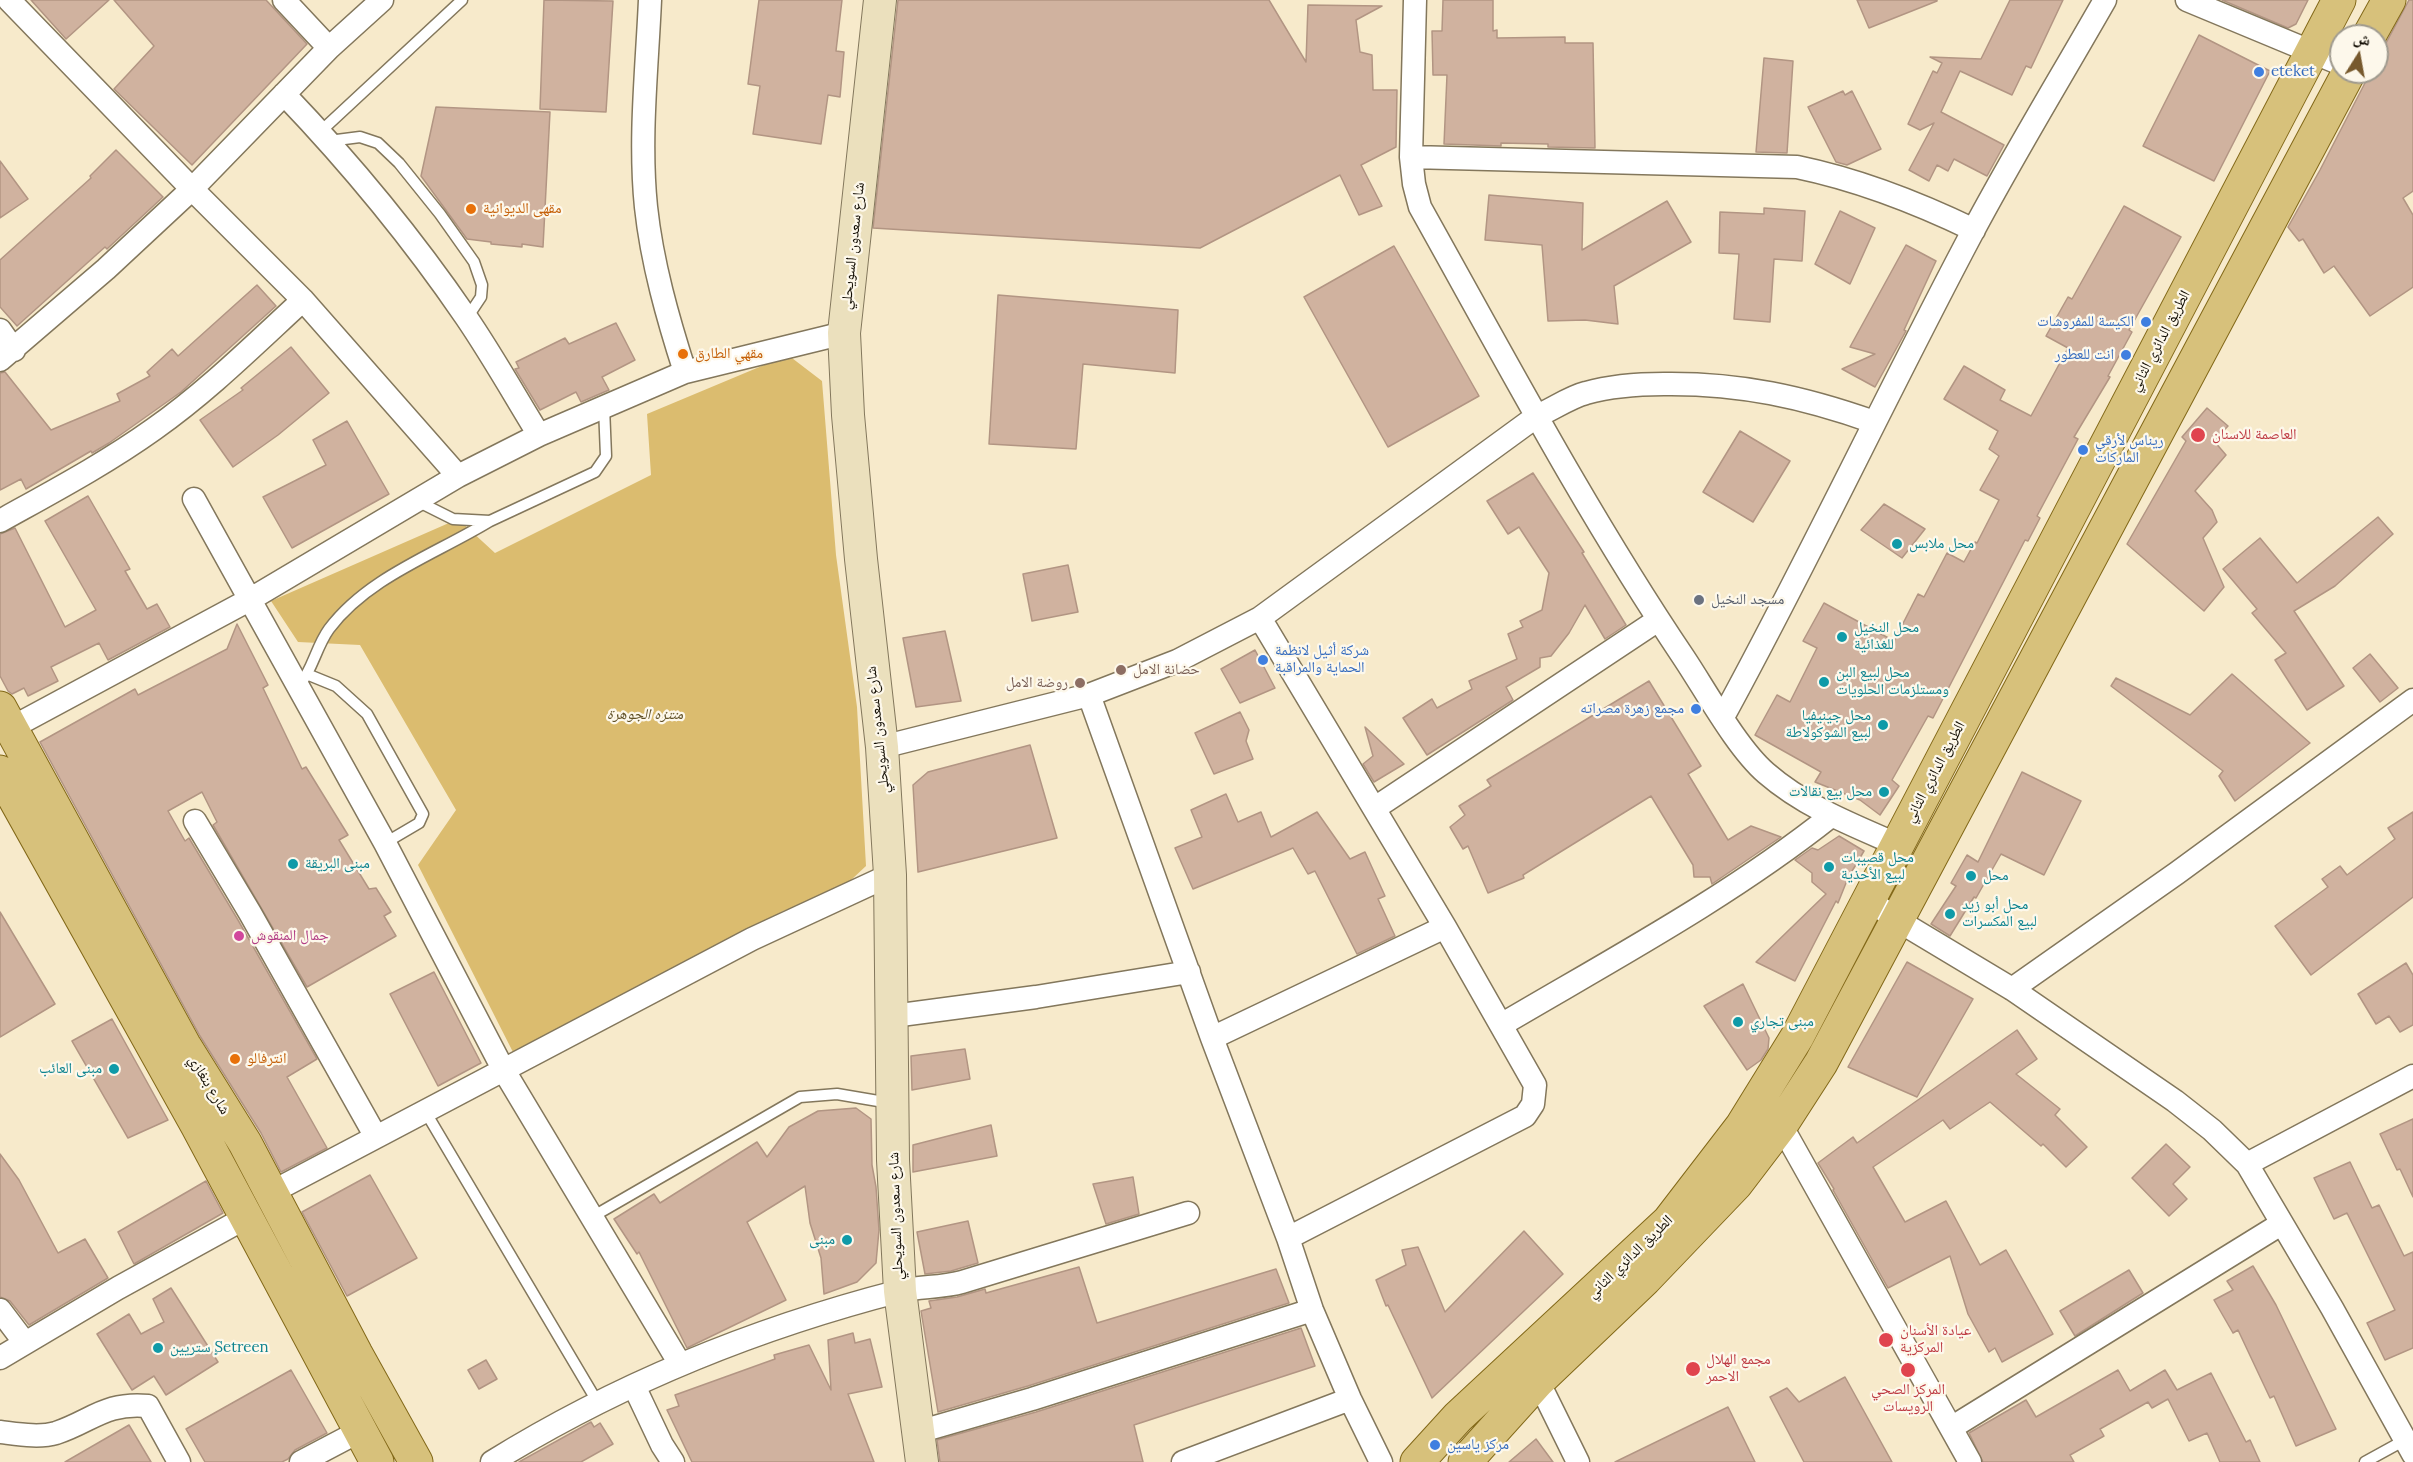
<!DOCTYPE html>
<meta charset="utf-8">
<style>
body{margin:0}
#map{position:relative;width:2413px;height:1462px;overflow:hidden;background:#f7eacb;font-family:Lora,"Noto Naskh Arabic",serif}
canvas{display:block}
.north{position:absolute;left:2329px;top:24px;width:60px;height:60px;box-sizing:border-box;background:#fdf8eb;border:2px solid #a09b8f;border-radius:50%;rotate:11deg;font-size:16px;font-weight:700;line-height:24px;text-align:center;color:#140f05}
.north::after{content:'';display:block;margin:auto;width:21px;height:27px;background:#77592d;clip-path:polygon(50% 0,100% 100%,50% 72%,0 100%)}
</style>
<div id="map">
<canvas width="2413" height="1462"></canvas>
<div class="north">ش</div>
</div>
<script>
const ctx = document.querySelector('canvas').getContext('2d');
ctx.lineJoin = 'round';
function fill(path, color) { ctx.fillStyle = color; ctx.fill(path, 'evenodd'); }
function stroke(path, color, width, dash) { ctx.strokeStyle = color; ctx.lineWidth = width; ctx.lineCap = dash ? 'butt' : 'round'; ctx.setLineDash(dash || []); ctx.stroke(path); }
function label(font, color, halo, rows, align = 'center') {
  ctx.font = font + ' Lora,"Noto Naskh Arabic",serif'; ctx.lineWidth = 4.5; ctx.setLineDash([]); ctx.textBaseline = 'middle'; ctx.strokeStyle = halo; ctx.fillStyle = color; for (const [text, x, y, turn = 0] of rows) {
    ctx.save(); ctx.translate(x, y); ctx.rotate((+turn || 0) * Math.PI / 180); ctx.textAlign = isNaN(turn) ? turn : align; if (halo) ctx.strokeText(text, 0, 0); ctx.fillText(text, 0, 0); ctx.restore();
  }
}
const green = new Path2D(`
 M788,355l34,26 14,174 21,152 9,159 -30,28 -53,17 -81,48 -185,101 -99,-195 38,-55 -96,-165 -62,-3 -27,-41 187,-82 37,34 156,-78 -4,-61z`);
const building = new Path2D(`
 M31,0h78l-43,39z
 M114,0h152l41,44 -115,121 -78,-76 40,-43z
 M544,0l69,1 -7,111 -66,-3z
 M759,0h83l-6,51 8,1 -4,45 -12,-2 -7,49 -68,-10 7,-48 -12,-2z
 M898,0h371l37,62 2,-57 74,1 -26,14 4,32 12,3 1,35h24l-1,57 -35,18 21,41 -23,9 -19,-40 -140,73 -327,-20z
 M1443,0h50v31l4,-1v8l68,-1v6h28l2,105 -47,-1v-3l-47,-1v3l-57,-2 3,-69h-14l-1,-44h10z
 M1857,0h80v1l-68,27z
 M2010,0h53l-32,68 -5,-2 -14,29 -52,-24 -19,41 63,33 -17,31 -33,-17 -6,12 -11,-6 -8,16 -20,-11 25,-47 -14,7 -12,-6 25,-53 4,2 5,-10 -12,-6 51,2z
 M2222,0h86l-12,24 -8,4z
 M2409,0h4v191l-10,7 10,17v72l-43,29 -36,-50 -10,7 -21,-34 -4,2 -11,-14 32,-57 46,-89 2,-9h9v-16l8,-11z
 M2199,35l71,36 -56,110 -71,-35z
 M1764,58l29,3 -6,92 -31,-1z
 M1843,91l2,4 7,-4 29,58 -34,16 -11,-3 -28,-55z
 M436,107l114,5 -7,135 -21,-3v3l-31,-3v-2l-24,-3 -46,-63z
 M116,150l47,47 -56,52 -2,-2 -88,79 -17,-19v-47l91,-82 -1,-2z
 M0,161l28,38 -28,19z
 M1489,195l94,8 -1,47 85,-49 24,41 -77,44 4,38 -33,-4 -37,1 -6,-76 -57,-5z
 M2124,206l57,31 -52,93 3,2 -24,44 2,1 -36,60 4,2 -41,77 3,2 -12,23 -3,-1 -92,178 -5,-2 -36,64 7,6 -19,29 -20,-15 -45,-18 6,-10 -66,-37 22,-40 13,7 27,-54 -14,-7 21,-38 70,38 24,-47 6,3 23,-44 17,9 11,-20 2,1 22,-43 -19,-10 19,-34 -10,-7 9,-18 -54,-32 20,-33 41,24 -5,10 31,16 37,-68 -22,-12 22,-39 4,2z
 M1764,208l41,3 -3,50 -28,-2 -4,63 -36,-3 5,-65 -20,-1 1,-41 44,2z
 M1840,211l35,17 -25,56 -35,-20z
 M1906,245l30,16 -32,69 2,1 -31,56 -33,-18 33,-15 -25,-7z
 M1394,246l85,150 -91,51 -84,-150z
 M257,285l19,21 -95,86 -72,51 -17,10 -1,-2 -65,38 -5,-10 -21,11v-117l5,-1 46,58 69,-29 -3,-7 33,-18 -3,-4 25,-23 6,7z
 M998,295l180,15 -3,63 -92,-9 -7,85 -87,-5z
 M616,323l19,37 -33,17 7,13 -28,12 -5,-10 -36,18 -25,-41 4,-1 -3,-6 49,-24 4,6z
 M291,347l38,46 -51,42 -45,32 -33,-47 43,-30 -2,-2z
 M2207,408l21,18 -14,15 12,14 -31,36 17,19 5,12 -14,16 21,49 -20,24 -77,-67 59,-103 -4,-4z
 M347,421l42,73 -97,54 -29,-51 63,-32 -13,-25z
 M1740,431l50,30 -37,61 -50,-30z
 M1533,473l51,79 -2,1 44,72 -21,14 -20,-34 -16,28 -18,23 -11,2v9l-34,20 7,13 -86,55 -24,-37 29,-19 5,9 35,-19 -3,-8 48,-22 -9,-25 15,-7 -3,-6 22,-11 7,-37 -30,-46 -11,7 -21,-33z
 M88,496l42,73 -5,2 22,38 10,-5 13,23 -62,33 -9,-17 -48,24 7,14 -30,15 -4,-8 -12,6 -4,-3 -8,-15v-142l15,-6 50,99 31,-17 -51,-89z
 M1884,504l41,25 -23,29 -41,-28z
 M2378,517l15,17 -58,52 -41,25 50,75 -37,24 -32,-50 11,-7 -34,-40 5,-4 -34,-40 37,-31 37,45z
 M1068,565l10,47 -46,9 -9,-47z
 M237,624l31,61 -5,3 39,81 4,-2 42,68 -9,5 30,49 7,-1 15,24 -7,4 12,20 -89,51 -94,-162 4,-3 -15,-30 -34,19 17,30 4,-3 49,82 79,139 -30,18 40,71 -46,24 -20,-39 -61,-97 -160,-294 95,-53 3,6 89,-46z
 M945,631l16,70 -45,6 -13,-69z
 M1255,650l20,38 -35,15 -19,-34z
 M2370,654l28,34 -18,14 -27,-34z
 M2232,674l78,69 -75,58 -16,-25 4,-5 -112,-85 5,-8 74,37z
 M1649,681l52,85 -13,8 40,66 23,-14 30,11 -69,47 -2,-7h-16l-1,-12 -42,-69 -128,79 1,3 -36,15 -20,-47 -5,3 -13,-22 15,-12 -6,-9 32,-20 -4,-6z
 M1240,712l9,18 -3,11 7,18 -39,15 -19,-41z
 M1365,727l39,37 -30,18 -11,-18 10,-8z
 M1030,745l27,93 -139,34 -5,-87 15,-13z
 M2022,772l59,29 -37,74 -43,-21 -25,44 -2,-1 -24,39 -19,-12 25,-38 -5,-3 16,-28 11,7z
 M1226,794l12,28 23,-10 10,25 46,-25 33,47 15,-7 20,44 -7,3 17,37 -38,18 -42,-83 -7,3 -15,-26 -100,41 -18,-41 27,-11 -11,-27z
 M2413,812v85l-102,78 -36,-49 53,-39 -6,-8 18,-13 7,9 48,-36 -7,-11z
 M1839,836l25,15 -16,27 -10,25 -2,-2 -41,80 -39,-19 70,-68 -14,-12v-9l-17,-13 17,-12 6,2z
 M0,912l55,92 -55,33z
 M1907,962l66,37 -56,98 -69,-30z
 M2406,963l7,12v50l-13,7 -11,-16 -13,8 -18,-30z
 M434,972l47,91 -43,23 -48,-92z
 M1743,984l26,54 -1,11 -7,11 -14,10 -43,-64z
 M112,1019l56,101 -40,18 -56,-97z
 M2017,1030l20,29 -21,15 44,35 -5,6 32,32 -21,20 -23,-23 -2,2 -51,-44 -40,27 -7,-9 -70,47 32,55 41,-21 34,64 26,-15 47,84 -51,28 -7,-14 -6,4 -21,-38 -18,-58 -62,32 -55,-98 1,-1 -16,-26 35,-26 4,6z
 M965,1049l5,30 -58,11 -1,-34z
 M856,1108l15,11 1,46 4,22 3,43 -3,33 -19,19 -33,12 -3,-36 -11,-35 -5,-37 -58,36 39,78 -99,48 -48,-96 -2,2 -23,-35 40,-25 6,9 97,-61 10,15 22,-30 29,-16z
 M2413,1119v78l-13,-28 -3,1 -17,-36z
 M991,1125l6,31 -84,16v-27z
 M2166,1144l24,23 -17,17 14,15 -18,17 -37,-38z
 M0,1154l19,26 39,73 27,-14 23,39 -79,47 -19,-24 -10,-4z
 M2350,1162l22,46 7,-3 25,51 9,-4v96l-28,12 -18,-37 28,-13 -48,-97 -13,6 -20,-41z
 M370,1175l47,83 -70,38 -45,-84z
 M1133,1177l6,37 -33,10 -13,-40z
 M206,1181l17,32 -89,51 -16,-32z
 M968,1221l10,42 -27,8 -26,3 -8,-42z
 M1524,1231l39,43 -131,124 -44,-93 -2,1 -10,-26 30,-15 -4,-15 16,-3 27,65z
 M2253,1266l23,39 60,124 -40,17 -22,-50 -4,2 -32,-68 -5,3 -19,-33 19,-10 -6,-9z
 M1079,1267l18,56 179,-54 13,34 -261,83 -90,26 -17,-101 10,-3 -2,-7 28,-4 28,-8 1,4z
 M2129,1270l14,23 -68,43 -15,-25z
 M171,1288l47,74 -52,33 -12,-19 -22,14 -35,-56 32,-20 12,20 23,-12 -11,-23z
 M1301,1328l14,38 -181,59 9,37h-203l-3,-22 99,-28z
 M853,1333l2,10 15,-4 12,48 -34,7 26,68h-182l-25,-52 12,-4 -4,-11 100,-36 -1,-4 35,-10 22,45 -3,-50z
 M486,1360l11,19 -18,10 -11,-19z
 M291,1370l36,63 -32,17 -7,9 -6,3h-77l-19,-33z
 M2118,1370l12,21 35,-21 12,20 34,-17 35,69 4,-2 10,22h-40l-13,-29 -18,8 -21,-42 -16,9 -4,-6 -48,27 4,7 -34,19 4,7h-91l-14,-29 57,-33 10,17z
 M1845,1377l47,85h-88l-34,-65 17,-9 12,14z
 M1728,1407l27,55h-140z
 M591,1422l3,5 6,-4 13,21 -32,18h-62z
 M129,1425l22,37h-86z
 M1536,1439l17,23h-44z`);
const service = new Path2D(`
 M320,132l142,-132
 M329,141l31,-4 18,6 21,20 41,51 34,48 8,23 -1,12 -14,21
 M417,501l36,18 37,2 105,-49 11,-16 -2,-49
 M309,675l27,11 31,28 56,100 -4,9 -34,20
 M299,686c14,-17 17,-39 30,-57 39,-52 107,-75 161,-108
 M425,1111l173,292
 M592,1217l208,-120 37,-3 53,9
 M2365,1462l40,-22`);
const minor = new Path2D(`
 M9,0l183,189 111,111 155,176
 M284,0l45,48
 M650,0c-3,68 -11,139 -4,207 6,56 22,112 39,165
 M1415,0l-4,157 3,27 6,23c85,152 167,307 264,451 22,33 53,90 82,115 38,33 84,51 130,71
 M2187,0l154,64
 M284,94c66,69 128,144 182,223 26,38 49,79 73,118
 M1411,157l386,10c63,13 119,35 177,63
 M0,330l14,20
 M0,360l106,-91 86,-80 137,-141 53,-48
 M194,499l191,344 118,226 177,295
 M0,521c52,-29 105,-57 154,-92 54,-38 101,-85 149,-129
 M1260,618l185,309 90,158 -2,19 -8,12 -237,122
 M1089,695l123,343 76,200 24,72 38,89 31,63
 M1723,717c87,-159 164,-324 249,-484 42,-79 89,-156 133,-233
 M11,728l238,-128 209,-124 81,-41 146,-63 159,-39
 M882,747l207,-52 88,-34 83,-43 277,-202c16,-7 33,-19 49,-23 25,-7 52,-9 78,-9 76,-1 139,13 210,38
 M1375,808l283,-188
 M195,821l55,92 126,224
 M1868,899l29,21 115,69 163,112 37,29 35,34 85,144 81,146
 M2012,989l165,-116 236,-173
 M893,1016l143,-19 153,-25
 M1501,1025c112,-66 228,-128 330,-209
 M1212,1038l233,-111
 M1781,1125l189,337
 M2247,1164l166,-88
 M270,1193l482,-254 138,-64
 M0,1310l25,33
 M0,1358l118,-70 129,-71
 M1538,1381l40,81
 M634,1386l28,59 11,17
 M1951,1428l330,-204
 M0,1432c17,2 39,6 56,1 36,-12 49,-31 92,-27l31,56
 M918,1432l114,-33 280,-89
 M301,1462l59,-31
 M492,1462c126,-78 264,-134 408,-171 20,-5 41,-3 62,-9l226,-69
 M1183,1462l167,-63`);
const secondary = new Path2D(`
 M880,0l-36,333 4,82 13,144 21,188 8,128 3,285 7,131 22,171`);
const primary = new Path2D(`
 M2369,36l20,-36
 M0,708l184,337 61,98 111,211 60,108
 M0,772l197,353 180,337
 M1417,1462l41,-45 211,-196 73,-95 55,-89 542,-1037
 M1465,1462l73,-81 107,-102 91,-95 45,-59 40,-62 528,-991`);
const markers = [
 [2259,72,6,"#3f7fe0"],
 [471,209,6,"#e8710a"],
 [2146,322,6,"#3f7fe0"],
 [683,354,6,"#e8710a"],
 [2126,355,6,"#3f7fe0"],
 [2198,435,8,"#e0444e"],
 [2083,450,6,"#3f7fe0"],
 [1897,544,6,"#0f9aa8"],
 [1699,600,6,"#6b7280"],
 [1842,637,6,"#0f9aa8"],
 [1263,660,6,"#3f7fe0"],
 [1121,670,6,"#8d6e63"],
 [1824,682,6,"#0f9aa8"],
 [1080,683,6,"#8d6e63"],
 [1696,709,6,"#3f7fe0"],
 [1883,725,6,"#0f9aa8"],
 [1884,792,6,"#0f9aa8"],
 [293,864,6,"#0f9aa8"],
 [1829,867,6,"#0f9aa8"],
 [1971,876,6,"#0f9aa8"],
 [1950,914,6,"#0f9aa8"],
 [239,936,6,"#d1479c"],
 [1738,1022,6,"#0f9aa8"],
 [235,1059,6,"#e8710a"],
 [114,1069,6,"#0f9aa8"],
 [847,1240,6,"#0f9aa8"],
 [1886,1340,8,"#e0444e"],
 [158,1348,6,"#0f9aa8"],
 [1693,1369,8,"#e0444e"],
 [1908,1370,8,"#e0444e"],
 [1435,1445,6,"#3f7fe0"]
];
const shopNames = [
 ["eteket",2271,72],
 ["الكيسة للمفروشات",2134,322,"right"],
 ["انت للعطور",2114,355,"right"],
 ["ريناس لأرقي",2095,441],
 ["الماركات",2095,458],
 ["شركة أثيل لانظمة",1275,651],
 ["الحماية والمراقبة",1275,668],
 ["مجمع زهرة مصراته",1684,709,"right"],
 ["مركز ياسين",1447,1445]
];
const foodNames = [
 ["مقهى الديوانية",483,209],
 ["مقهي الطارق",695,354],
 ["انترفالو",247,1059]
];
const streetNames = [
 ["شارع سعدون السويحلي",853,246,-84],
 ["الطريق الدائري الثاني",2160,341,-62],
 ["شارع سعدون السويحلي",878,730,-96],
 ["الطريق الدائري الثاني",1935,772,-62],
 ["شارع بنغازي",209,1085,59],
 ["شارع سعدون السويحلي",896,1216,-92],
 ["الطريق الدائري الثاني",1630,1257,-44]
];
const healthNames = [
 ["العاصمة للاسنان",2212,435],
 ["عيادة الأسنان",1900,1331],
 ["المركزية",1900,1348],
 ["مجمع الهلال",1706,1360],
 ["الاحمر",1706,1377],
 ["المركز الصحي",1908,1390,"center"],
 ["الرويسات",1908,1407,"center"]
];
const cultureNames = [
 ["محل ملابس",1909,544],
 ["محل النخيل",1854,628],
 ["للغذائية",1854,645],
 ["محل لبيع البن",1836,673],
 ["ومستلزمات الحلويات",1836,690],
 ["محل جينيفيا",1871,716,"right"],
 ["لبيع الشوكولاطة",1871,733,"right"],
 ["محل بيع نقالات",1872,792,"right"],
 ["محل قصيبات",1841,858],
 ["لبيع الأحذية",1841,875],
 ["مبنى البريقة",305,864],
 ["محل",1983,876],
 ["محل أبو زيد",1962,905],
 ["لبيع المكسرات",1962,922],
 ["مبنى تجاري",1750,1022],
 ["مبنى العائب",102,1069,"right"],
 ["مبنى",835,1240,"right"],
 ["ستريين ٍSetreen",170,1348]
];
const worshipNames = [
 ["مسجد النخيل",1711,600]
];
const educationNames = [
 ["حضانة الامل",1133,670],
 ["روضة الامل",1068,683,"right"]
];
const parkNames = [
 ["منتزه الجوهرة",645,715]
];
const hotelNames = [
 ["جمال المنقوش",251,936]
];
fill(green, '#dbbc6f');
fill(building, '#d0b29f');
stroke(building, '#b29583', 1.5);
stroke(service, '#83775c', 13);
stroke(minor, '#83775c', 25);
stroke(secondary, '#83775c', 34);
stroke(primary, '#826818', 35);
stroke(service, '#fff', 10);
stroke(minor, '#fff', 22);
stroke(secondary, '#ebe0bd', 32);
stroke(primary, '#d7c17b', 33);
for (const [x, y, r, color] of markers) { const dot = new Path2D(); dot.arc(x, y, r, 0, 2 * Math.PI); ctx.fillStyle = color; ctx.fill(dot); stroke(dot, '#fdf8eb', 2); }
label('15px', '#366cbe', '#fdf8eb', shopNames, 'left');
label('15px', '#c56008', '#fdf8eb', foodNames, 'left');
label('15px', '#140f05', '#fdf8eb', streetNames);
label('15px', '#be3a42', '#fdf8eb', healthNames, 'left');
label('15px', '#0d838f', '#fdf8eb', cultureNames, 'left');
label('15px', '#5b616d', '#fdf8eb', worshipNames, 'left');
label('15px', '#785e54', '#fdf8eb', educationNames, 'left');
label('italic 15px', '#615127', '#fdf8eb', parkNames);
label('15px', '#b23c85', '#fdf8eb', hotelNames, 'left');
</script>
